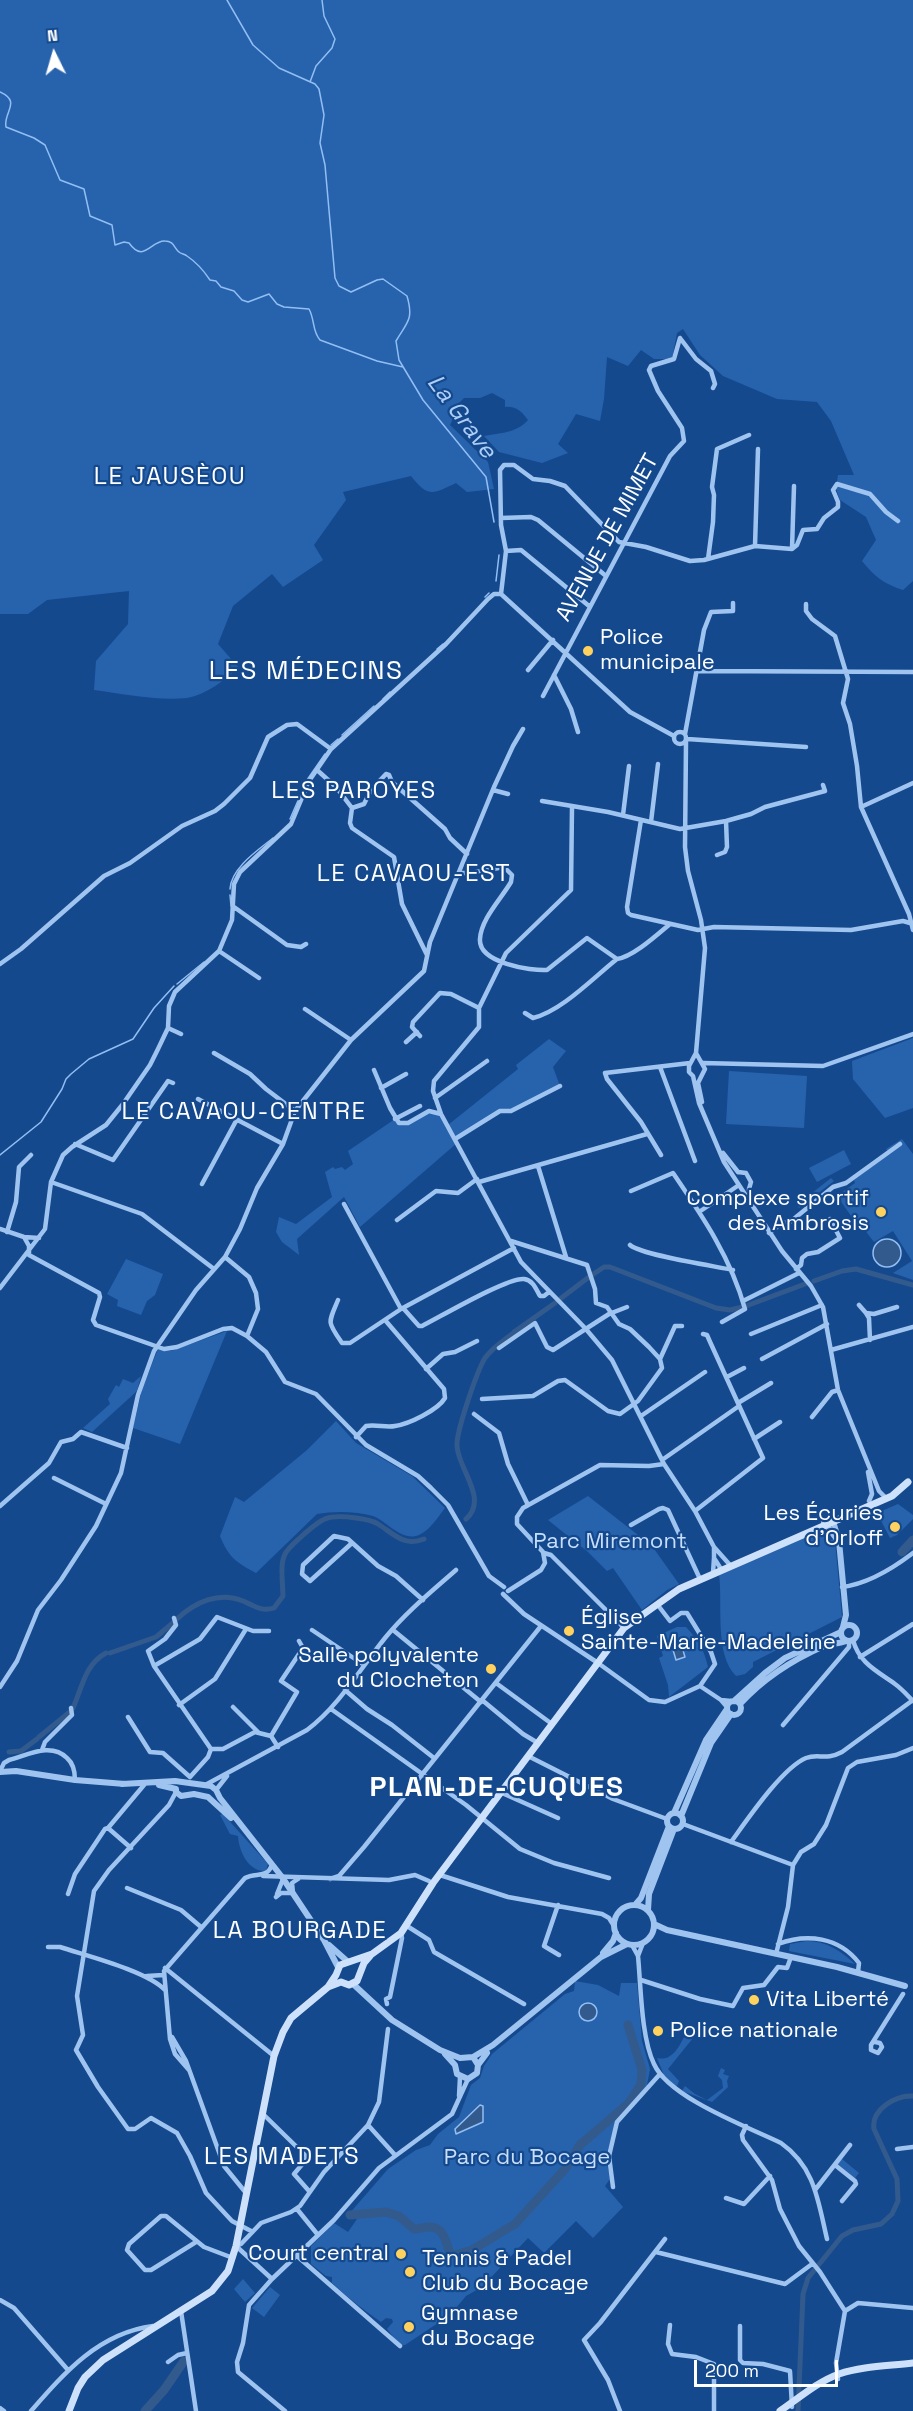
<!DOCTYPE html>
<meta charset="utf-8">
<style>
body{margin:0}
#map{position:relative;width:913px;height:2411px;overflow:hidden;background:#15498e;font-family:"Space Grotesk",sans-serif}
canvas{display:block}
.north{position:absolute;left:24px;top:24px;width:60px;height:60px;-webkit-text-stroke:4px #15498e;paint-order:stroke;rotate:355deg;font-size:16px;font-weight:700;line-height:24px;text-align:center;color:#fff}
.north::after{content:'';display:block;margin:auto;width:21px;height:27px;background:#fff;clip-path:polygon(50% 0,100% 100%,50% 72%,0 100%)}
.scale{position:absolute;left:694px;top:2360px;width:144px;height:27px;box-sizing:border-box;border:3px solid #fff;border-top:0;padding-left:8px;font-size:18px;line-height:21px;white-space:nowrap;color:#fff;-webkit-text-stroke:4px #15498e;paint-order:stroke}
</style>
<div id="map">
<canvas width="913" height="2411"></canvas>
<div class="north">N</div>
<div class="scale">200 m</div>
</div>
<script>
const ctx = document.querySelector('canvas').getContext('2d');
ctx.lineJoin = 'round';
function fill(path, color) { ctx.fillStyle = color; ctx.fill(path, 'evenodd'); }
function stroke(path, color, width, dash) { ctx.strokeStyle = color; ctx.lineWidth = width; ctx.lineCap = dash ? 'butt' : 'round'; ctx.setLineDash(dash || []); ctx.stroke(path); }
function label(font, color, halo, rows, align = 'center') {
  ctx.font = font + ' "Space Grotesk",sans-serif'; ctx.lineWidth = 4.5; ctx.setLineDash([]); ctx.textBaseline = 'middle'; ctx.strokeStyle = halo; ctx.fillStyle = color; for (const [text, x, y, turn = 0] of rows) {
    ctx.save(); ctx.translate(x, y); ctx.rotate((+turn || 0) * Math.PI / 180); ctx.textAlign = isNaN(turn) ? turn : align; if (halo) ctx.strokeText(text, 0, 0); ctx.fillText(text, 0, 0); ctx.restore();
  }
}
const green = new Path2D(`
 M0,0h913v581l-10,9c-19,-6 -29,-14 -41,-29l14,-21 -10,-23 -26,-17 -4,-11 2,-14h16l-23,-54 -14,-19 -40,-3 -54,-23 -23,-21 -17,-26 -6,4 -5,26h-18l-13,-9 -13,16 -21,-9 -3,42 -4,22 -24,-7 -18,30 10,9 -26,10 -43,-11 -15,-16c16,-3 33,-3 44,-16 -7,-9 -12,-14 -23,-13v-7l-13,-7 -12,5h-16l-11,11 1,8 -4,8 38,37 6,27 -27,3 -11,-9c-23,11 -28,15 -45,-7l-68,16 3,8 -32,45 9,15 -40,27 -11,-13 -39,32 -15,38 21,24c-15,12 -33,27 -52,30 -31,3 -63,-4 -93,-8l2,-29 32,-37 1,-33 -82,9 -19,14h-28z
 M913,1038v70l-28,10 -32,-39 -1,-18z
 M549,1039l17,12 -13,16 7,19 -49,25 -5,-1 -51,29 2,4 -97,84 -16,-30 -47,42 2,16 -17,-13 -6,-10 3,-15 17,7 36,-27 -7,-25 8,-5 2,2 7,-2 3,3 8,-6 -5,-13 47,-32 8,5 22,-11 16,1 7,11 70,-56 -2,-4z
 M729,1071l78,5 -3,52 -78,-4z
 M902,1139l11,15v126l-20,-7 19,-12 -19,-30 -19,11 -10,-13 -3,1 -24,-34 18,-13 -1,-3 35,-27 -3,-4z
 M844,1150l7,14 -34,18 -8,-14z
 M831,1178l3,3 -35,27 -2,-3z
 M126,1259l37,15 -8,21 -8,6 -6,14 -24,-9 1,-6 -11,-6z
 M227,1331l-47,113 -47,-16 9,-39 16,-40 13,2z
 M141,1376l-4,15 -45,41 -9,-4 27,-24 -2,-5 8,-14 3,2 4,-8 10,4z
 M336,1421l20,22 56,33 33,32c-7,9 -15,22 -26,27 -17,7 -31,-13 -46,-19 -17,-5 -40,-5 -56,-2l-61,59c-20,-11 -27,-15 -36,-37l15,-39 9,5 63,-52z
 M588,1496l64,50 27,38 -12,6 -25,20 -29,-42 -6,3 -19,-19 -40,-32z
 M898,1504l15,11v4l-16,16 -7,3 -13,-25z
 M818,1532l2,4 4,-2 4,7 6,-2 1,2 7,76 -89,45v5l-8,7 -9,2c-22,-22 -13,-72 -17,-102z
 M677,1627h9c12,13 18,22 22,40l-39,30 -1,-12 -9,-27 4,-2 -6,-20z
 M223,1814l45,50 -2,7c-18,1 -27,-20 -28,-35l-8,-2 -10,-19z
 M807,1941c19,0 34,10 48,23l-66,-13 1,-7z
 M575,1981l23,4 21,11 2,-13h16l5,58 8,28 -3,16 -31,36 -10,36 4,22 -5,7 18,21 -30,31 -17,-17 -32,32 -16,-15 -46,49 -16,9 -21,25 -7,2 -33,22h-5l-13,-16 6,-7 -1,-3 -6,-1 -5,4c-17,-12 -33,-24 -49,-39v-6l-6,-1 -15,-12v-18l23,-23 14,9 9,-13 -8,-5 39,-45 28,-19 14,-5 8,-11 21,-17 12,-32 9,-7 4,-12 8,-12 73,-60 9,-3z
 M686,2033l7,5 -25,31 11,12 -2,5h-2l-11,-11 -7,-17c16,4 23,-13 29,-25z
 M721,2068l4,2 -2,4 6,2 -2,5 1,6 -16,15 -30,-11 3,-5 10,8 12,6 16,-12 -1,-8 -4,-4z
 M842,2159l17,14 -4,5 -18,-14z
 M243,2279l12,14 -10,9 -11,-13z
 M270,2287l10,8 -16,22 -12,-9z`);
const water = new Path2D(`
 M873 1253a14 14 0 1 1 28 0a14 14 0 1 1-28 0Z
 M680,1640l5,17 -9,3 -5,-17z
 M579 2012a9 9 0 1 1 18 0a9 9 0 1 1-18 0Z
 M480,2105l3,1v16l-27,12 -1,-5z`);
const stream = new Path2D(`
 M227,0l26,45 26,23 36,16 4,5 5,26 -4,28 5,22 10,113 4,8 12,6 26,-12 6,-1 24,17c7,24 0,26 -11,45l3,19 24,40 63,77 8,45
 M310,82l6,-16 16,-18 3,-9 -11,-23 -2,-16
 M0,92c22,10 3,20 6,35l28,11 11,7 15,35 24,9 6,27 22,9 3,20 9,-3 5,1c15,21 22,-3 36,-2 9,0 9,7 14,11 2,2 6,2 8,4 9,6 17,15 23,24l6,1 5,6 13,4 8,9 6,2 21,-8 8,10 7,3 25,2c6,11 3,22 11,31l57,21 26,6
 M496,581l3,-26
 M485,597l4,-4
 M437,649l6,-5
 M383,699l7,-7
 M342,735l32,-29
 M331,745l7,-6
 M290,819l17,-39 18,-26
 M230,889c1,-21 28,-39 43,-51
 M230,895l1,11
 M177,984l27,-22
 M0,1155l41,-33 21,-33 4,-10 5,-5 18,-15 44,-20 21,-31 20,-22`);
const canal = new Path2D(`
 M592,1275l12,-8h6l106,41 14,2 13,-3
 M814,1281l28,-10 14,-2 57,16
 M560,1299l29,-22
 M746,1306l59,-22
 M514,1332l41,-29
 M466,1519c23,-20 -8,-50 -9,-73 -1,-14 20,-75 28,-88 7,-10 18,-17 27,-24
 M282,1574c-1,-21 5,-24 20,-38 21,-19 26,-22 54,-18 8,1 16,2 22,6 16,10 26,23 46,15
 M177,1619c18,-17 42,-28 66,-18 11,5 19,11 31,7l9,-12 -1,-20
 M110,1653l46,-16 18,-15
 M73,1708c9,-20 12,-44 33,-55
 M39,1737l32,-26
 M9,1752l12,-1 16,-12
 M798,2411l5,-117 5,-16 34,-42 11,-6 28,-6 11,-10 6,-13 -1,-22 -23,-50c-3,-19 21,-34 39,-33`);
const river = new Path2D(`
 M902,1552l11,-12
 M350,2215l36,-3 13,4 15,13c5,0 9,-2 15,-2 16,0 16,15 21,26l5,2 17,-5 43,-26 50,-55 15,-24 49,-42 12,-19 1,-14 -14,-45
 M145,2411l19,-21 20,-29`);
const minor = new Path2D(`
 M501,518l30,-1 7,3 68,56
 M755,546l3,-97
 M792,549l2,-63
 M506,551l15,-1 68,56
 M708,559l5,-37 1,-27 -2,-8 5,-38 32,-14
 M501,594l5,-43 -5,-26 -1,-55 4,-5h10l19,14 17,2 15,5 54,56 27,5 44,14 14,-1 51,-14 37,3 5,-4 6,-15 14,-1 7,-11 14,-11v-5l-5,-12 4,-6 33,10 16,18 12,9
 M501,594l129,118 44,24
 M806,604v7l6,8 23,17 13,43 -5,24 7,21 7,42 4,41 48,107 4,16
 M528,670l25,-30
 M698,671l215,1
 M554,675l17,34 7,23
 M543,696l127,-240 14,-15 -2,-13 -24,-37 -9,-21 2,-4 23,-7 6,-21 16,21 15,12 4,13 -2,4
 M674 738a6 6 0 1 1 12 0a6 6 0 1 1-12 0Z
 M685,734l19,-104 7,-18 22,-1v-8
 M687,739l119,8
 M686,742l-1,105 3,24 13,49 4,28 -9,105 -7,13v6l4,4 6,27 25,59 58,89 29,35 12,21 15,83 41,101 7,7
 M317,770l19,17 16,21 -2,15 2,5 42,29 8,47 25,51
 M493,790l15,4
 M542,801l66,11 72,17 46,-8 25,-7 14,-7 60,-16 -2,-6
 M572,807l-1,83 -65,63 -27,55v19l-45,54 -1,10 8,23 80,148 64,66 27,32 52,104 31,47 19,36 16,18
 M861,807l52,-24
 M352,808l12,-4 7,-14 15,-16 3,1 3,7 53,47 5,9 17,16
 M623,815l6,-49
 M641,820l-14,87 1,6 3,2 67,15 16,-3 137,3 52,-9 7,2
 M651,822l7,-58
 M717,855l8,-3 2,-5 -1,-26
 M459,873h12l33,-6 8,8 -1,7c-10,17 -30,37 -31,57 -2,24 51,32 67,31l40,-32 30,21
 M234,907l53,38 14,2 5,-3
 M219,951l40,27
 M0,964l21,-15 83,-73 26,-13 52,-37 33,-15 9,-7 26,-26 18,-41 19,-12 10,-1 34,25
 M305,1009l46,31
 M525,1013l8,5c29,-7 61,-41 84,-59 16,-2 41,-25 53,-35
 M168,1028l13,6
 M420,1036l-8,-9 1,-5 27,-29 11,1 28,14
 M406,1042l11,-10
 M214,1053l36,21 16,15 29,22
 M696,1053l9,16 -7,14 4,19
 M703,1063l120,3 90,-32
 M660,1067l35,94
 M374,1070l16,38 9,15h9l21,-12 12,3
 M381,1088l25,-14
 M435,1098l52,-37
 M198,1099l85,45
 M395,1119l25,-13
 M455,1139l45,-28h11l49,-25
 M75,1144l38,16 55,-79 5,2
 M723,1153l15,19
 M661,1155l-20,-33 -34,-43 -2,-6 85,-10
 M538,1166l28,91
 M738,1172l8,1 5,9 -2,7 1,12
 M51,1182l91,32 72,55
 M479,1182l168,-48
 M202,1184l34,-63
 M631,1191l42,-18c30,44 58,85 72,136l-23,13
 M344,1204l57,105
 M699,1212l40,-27
 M397,1220l39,-29 22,2 19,-14
 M0,1229l24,8 15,1
 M7,1232l9,-30 3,-35 12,-12
 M769,1233l13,-10 8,-1 43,-35 13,-4 54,-39
 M24,1237l5,9v9l70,38 1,4 -7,23 3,5 68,24 13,-2 46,-18 9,-1 15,8 19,16 19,30 31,12 50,51 52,31 13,12 17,17 41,71 15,11
 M630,1245c11,10 84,21 103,25
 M225,1257l24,20 7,16 2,16 -11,27
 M796,1269l5,-4 1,-7 5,-4 11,-2 22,-14 -10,-19
 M0,1288l45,-59 6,-47 12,-27 9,-8 34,-22 17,-21 27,-39 8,-16 10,-21 1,-22 6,-14 44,-41 13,-31 2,-36 6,-12 51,-48 18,-43 22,-32 115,-105 42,-45 6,-5h7
 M338,1300c-10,24 -11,21 4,43h8l51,-34 113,-61
 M743,1301l56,-28
 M859,1305l7,8
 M403,1308l16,18h3c18,-9 86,-49 102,-47 9,1 12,10 16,17h4l5,-4
 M751,1334l71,-29
 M870,1340l-1,-22 -3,-5 8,1 23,-7
 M499,1348l36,-25 12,24 6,3 56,-36 18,-7
 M831,1350l82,-23
 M660,1359l15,-33h7
 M762,1359l65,-35
 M426,1369l17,-15 12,-2 22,-11
 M727,1377l17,-9
 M482,1399l51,-3 25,-15 7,-1 43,31 12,3 18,-13 24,-33 -2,-9 -11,-12 -19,-18 -11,-5 -12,-17 -11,-4 -1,-14 -8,-24 -76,-24
 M738,1403l33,-20
 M474,1414l25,19 9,31 20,41
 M641,1416l64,-44
 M812,1417l20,-25 6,-2
 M356,1437l10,-11c10,-2 20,2 29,0 14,-2 43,-16 50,-28l-1,-9 -59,-69
 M754,1439l26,-17
 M662,1460l77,-54
 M868,1472l4,22 -3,7
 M54,1478l52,26
 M0,1506l49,-43 12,-21 12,-3 8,-7 46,16
 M695,1511l68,-53 -52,-114 -4,-9 -4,-1
 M631,1525l28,-16 4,-1 5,2 32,69
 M352,1543l-42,38 -8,-7 1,-9 31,-29 14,3 30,27 18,10 27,24
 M714,1547v11l7,11
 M544,1553l7,2 73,73
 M713,1573l1,-15
 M842,1587c26,-3 50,-18 71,-34
 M508,1591l33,-21 4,-7 -2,-11 -26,-28v-7l6,-9 77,-43 49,1 15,-2
 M503,1594l21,20 74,49 51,37 16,2 35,-16 21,14 6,7
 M657,1604l13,17 11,-8h6l24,39 4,12 -15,22
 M312,1630l52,35
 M393,1630l88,72
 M853,1640c6,23 24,31 42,44 7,5 12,11 18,17
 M860,1657l53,-33
 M154,1666l-6,-15 17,-12 11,-14 -2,-7
 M496,1683l56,41
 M0,1687l17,-26 21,-51 23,-30 35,-54 25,-53 17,-78 16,-44 42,-61 29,-33 15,-28 17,-41 26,-44 12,-33 56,-71 73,-69 6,-29 64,-155 19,-41 10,-17
 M345,1690l22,19 25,16 42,33
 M482,1700l41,34 15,9
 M721,1700l10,1
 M179,1705l36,-26 31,-50
 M233,1707l26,26
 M331,1709l135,96 54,44 34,14 55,15
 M128,1717l22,35 13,1 27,24 18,-20 3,-8h12l32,-17 16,4
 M783,1725l66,-78v-6
 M278,1747l-7,-11 26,-44 -16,-11 22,-33 -4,-7
 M211,1749l-57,-83 46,-27 17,-22 36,14h16
 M42,1750l3,-8 27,-27 -1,-7
 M528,1756l85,43 54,20
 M0,1771l4,-8 5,-3c19,-5 42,-18 58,-2 7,6 8,14 8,22
 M207,1784l100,-54c32,-24 53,-61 78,-92 20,-25 47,-47 71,-68
 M216,1790l11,-14
 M176,1792l-7,13 -60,65 -15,21 -17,105 6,39 -7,15 22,37 30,42h7l16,-11 26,15 13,23 16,37 26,28 19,10
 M502,1793l56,25
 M683,1824l110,41
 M108,1828l36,-43
 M731,1842c16,-22 51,-74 75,-84 13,-5 19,3 36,-6l71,-52
 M440,1875l68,22 94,17 7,4 5,8
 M263,1876l126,4 26,-5 14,6
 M330,1879l9,-3 25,-29 177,-221
 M127,1888l54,22 20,17
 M68,1894l7,-20 30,-45 3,-1 23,20
 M277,1894l6,-15
 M276,1897l5,-4h12l-1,-10 6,-4
 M558,1905l-14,41 15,9
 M407,1926l22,14 5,12 90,52
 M778,1944c29,-11 61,-7 81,19l-1,9
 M632,1945l6,11c3,31 3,81 16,108 15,34 94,63 127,79 34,24 37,58 46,96
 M48,1947h12c27,9 87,24 105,43
 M776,1954l12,-47 5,-42 8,-13 13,-8 12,-19 22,-57 9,-6 39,-7 17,-7
 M638,1956l5,-13
 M165,1968l109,88
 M147,1976l16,-1
 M641,1980l59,19 33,7 10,-18 21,-3 14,-18 9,1 4,-11
 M387,2004l-1,-5 4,-2 12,-59 -1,-5
 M172,2037l14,24 38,105 22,27
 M875,2042l5,1 2,4 -4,6 -7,-3v-5l32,-51
 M189,2070l-14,-16 -5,-15 -6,-68 81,-93c11,-6 23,1 27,-14
 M459,2096l1,-19
 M262,2113l45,44 -2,4 -11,13 15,17
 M368,2125l27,30
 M746,2126l-4,9 1,5 29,40 8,29 19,37 21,26 25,39 -9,52 2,16
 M897,2149l16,-2
 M835,2165l20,16 1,3 -14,17
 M613,2187l-4,-31 8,-34 43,-48
 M815,2190l35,-45
 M726,2198l18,6 26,-28
 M297,2209l21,26
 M196,2242l-45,28h-6l-18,-20 2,-6 32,-28h5l38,31 29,11
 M656,2252l129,32 27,-20
 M297,2256l103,90
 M272,2279l-36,-33 5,-2 20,-21 30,-11 9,-6 24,-34 44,-47 11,-23 9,-73
 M0,2300l14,8 54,62
 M181,2311l15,100
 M845,2311l13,-8 55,5
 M670,2325l-2,19 4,10 24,3 18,7v47
 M740,2326v34l3,3 20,1 27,7 2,36
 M168,2362l10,-7 9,-2
 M0,2408l4,3
 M31,2411c34,-39 68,-78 122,-85
 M285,2411l-47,-39 -1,-10 6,-19 6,-38 23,-26 62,-59 45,-52 73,-54 16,-35
 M620,2411l-12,-31 -24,-40 16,-17 65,-84`);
const tertiary = new Path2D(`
 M832,1518l7,23 7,74 -3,12
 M824,1522l12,16
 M841 1633a8 8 0 1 1 16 0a8 8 0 1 1-16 0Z
 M734,1701l31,-28 20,-15 56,-26
 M727 1708a7 7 0 1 1 14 0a7 7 0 1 1-14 0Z
 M740,1704c23,-25 52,-44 84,-58 7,-3 15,-2 22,-5
 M0,1772l16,-1 59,9 50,4
 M122,1784l53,-3 36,5 5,4 4,8 62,79 42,63 14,27
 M159,1785l17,4v3l5,4 13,-2 14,3 23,21
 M674,1813l32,-73 21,-31
 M667 1821a8 8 0 1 1 16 0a8 8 0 1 1-16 0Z
 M681,1816l30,-73 20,-29
 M635,1905l6,-7 28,-72
 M614 1925a20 20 0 1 1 40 0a20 20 0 1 1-40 0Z
 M648,1910l1,-16 25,-65
 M654,1924l13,6 170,37 68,19
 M329,1945l18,16
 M603,1953l10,-12 3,-8
 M353,1984l39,36 48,30 20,8 13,-1 5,8
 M445,2054l10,11 2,9 11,5 9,-6 1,-8 9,-12
 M473,2057l20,-12 108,-88 26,-13`);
const secondary = new Path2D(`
 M328,1987l13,-5 8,3 8,-4 7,-18 6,-7
 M69,2411l9,-23 7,-11 18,-17 109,-69 16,-20 8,-25 38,-190 9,-24 8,-14 37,-31 8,-12 4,-10 32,-11 29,-21 32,-50 191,-255 55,-39 213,-93 16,-14
 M780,2411c19,-13 37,-29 59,-37 23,-8 50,-8 74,-11`);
const markers = [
 [588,651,6,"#ffd25f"],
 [881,1212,6,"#ffd25f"],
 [895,1527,6,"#ffd25f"],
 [569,1631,6,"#ffd25f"],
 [491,1669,6,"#ffd25f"],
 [754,2000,6,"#ffd25f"],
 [658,2031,6,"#ffd25f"],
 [401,2254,6,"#ffd25f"],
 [410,2272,6,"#ffd25f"],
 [409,2327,6,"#ffd25f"]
];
const streetNames = [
 ["AVENUE DE MIMET",608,538,-61]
];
const poiNames = [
 ["Police",600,638],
 ["municipale",600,663],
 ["Complexe sportif",869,1199,"right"],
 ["des Ambrosis",869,1224,"right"],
 ["Les Écuries",883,1514,"right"],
 ["d'Orloff",883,1539,"right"],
 ["Église",581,1618],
 ["Sainte-Marie-Madeleine",581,1643],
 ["Salle polyvalente",479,1656,"right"],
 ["du Clocheton",479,1681,"right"],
 ["Vita Liberté",766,2000],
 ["Police nationale",670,2031],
 ["Court central",389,2254,"right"],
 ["Tennis & Padel",422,2259],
 ["Club du Bocage",422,2284],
 ["Gymnase",421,2314],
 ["du Bocage",421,2339]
];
const parkNames = [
 ["Parc Miremont",610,1542],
 ["Parc du Bocage",527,2158]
];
const waterNames = [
 ["La Grave",461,417,53]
];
const neighbourhoodNames = [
 ["LE JAUSÈOU",170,477],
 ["LES PAROYES",354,791],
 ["LE CAVAOU-EST",414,874],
 ["LE CAVAOU-CENTRE",244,1112],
 ["LA BOURGADE",300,1931],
 ["LES MADETS",282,2157]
];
const quarterNames = [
 ["LES MÉDECINS",306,672]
];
const districtNames = [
 ["PLAN-DE-CUQUES",497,1788]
];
fill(green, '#2763ad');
fill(water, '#335a8d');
stroke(water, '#92bef3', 1.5);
stroke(stream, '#92bef3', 1.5);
stroke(canal, '#335a8d', 5);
stroke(river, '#335a8d', 9);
stroke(minor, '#a0c4f0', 4.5);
stroke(tertiary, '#a0c4f0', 6);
stroke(secondary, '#cee1fb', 7);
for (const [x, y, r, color] of markers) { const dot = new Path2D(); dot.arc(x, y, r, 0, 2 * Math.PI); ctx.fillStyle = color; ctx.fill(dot); stroke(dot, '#15498e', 2); }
label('22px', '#fff', '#15498e', streetNames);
label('22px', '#fff', '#15498e', poiNames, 'left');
label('22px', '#c7defc', '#15498e', parkNames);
label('italic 24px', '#accef7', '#15498e', waterNames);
ctx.letterSpacing = '1.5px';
label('24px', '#fff', '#15498e', neighbourhoodNames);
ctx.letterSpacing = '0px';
ctx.letterSpacing = '1.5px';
label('26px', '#fff', '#15498e', quarterNames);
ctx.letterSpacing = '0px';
ctx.letterSpacing = '1.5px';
label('bold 28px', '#fff', '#15498e', districtNames);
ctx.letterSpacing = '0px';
</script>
